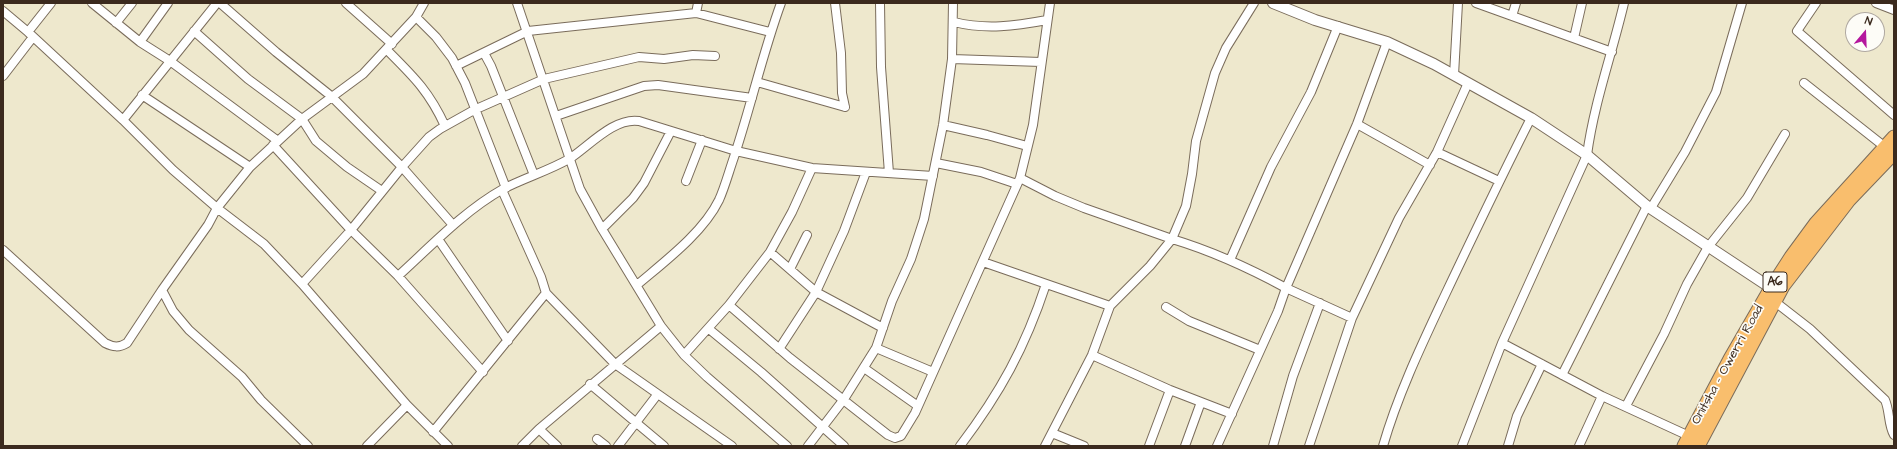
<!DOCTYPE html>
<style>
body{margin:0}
#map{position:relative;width:1897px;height:449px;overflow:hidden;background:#eee8cd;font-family:"Architects Daughter",sans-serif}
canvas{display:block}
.frame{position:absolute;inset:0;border:4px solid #3b2a1e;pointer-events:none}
.north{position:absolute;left:1845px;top:12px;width:40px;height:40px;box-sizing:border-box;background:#fdfcf7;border:1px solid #afa8a0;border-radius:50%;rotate:19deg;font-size:11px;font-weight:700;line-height:16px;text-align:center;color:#3b2a1e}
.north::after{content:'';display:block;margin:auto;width:14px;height:18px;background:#b5179e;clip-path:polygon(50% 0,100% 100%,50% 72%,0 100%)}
</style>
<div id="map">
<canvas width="1897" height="449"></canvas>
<div class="frame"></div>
<div class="north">N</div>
</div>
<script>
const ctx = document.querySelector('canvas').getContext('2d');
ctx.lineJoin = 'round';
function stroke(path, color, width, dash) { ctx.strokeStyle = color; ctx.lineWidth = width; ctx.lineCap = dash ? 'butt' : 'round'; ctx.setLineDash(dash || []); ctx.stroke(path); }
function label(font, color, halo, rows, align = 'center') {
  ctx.font = font + ' "Architects Daughter",sans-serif'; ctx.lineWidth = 3.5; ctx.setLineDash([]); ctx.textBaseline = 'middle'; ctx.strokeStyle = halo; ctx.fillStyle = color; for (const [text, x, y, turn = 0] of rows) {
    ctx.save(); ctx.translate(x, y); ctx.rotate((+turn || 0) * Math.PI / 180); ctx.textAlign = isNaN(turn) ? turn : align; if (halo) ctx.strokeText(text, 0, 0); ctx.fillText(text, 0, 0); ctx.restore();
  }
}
const minor = new Path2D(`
 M92,3l48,39 30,19 108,80
 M220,3l56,49 55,44 71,71 51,58
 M346,3l46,41
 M517,3l63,186 22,40 59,97 23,29
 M835,3l6,50 1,40 3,14
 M880,3l1,64 8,106
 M1476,3l136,49
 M1624,3c-12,51 -30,100 -37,152l-85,188 100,53 87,40
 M1816,3l-19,28 97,84
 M1876,3l18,7
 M3,11l25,21 95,88 50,50 44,38 47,36 38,40 105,121
 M696,13l2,-10
 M1512,16l4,-13
 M416,17l20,20 16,21 13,25 41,105
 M954,22c32,8 61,4 93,-2
 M116,23l16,-20
 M194,31l54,48 54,40 14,22 31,26 35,24
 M28,32l23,-29
 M1574,38l8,-35
 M140,42l28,-39
 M387,50c26,26 42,41 58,76
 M484,53l7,13 43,109
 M952,59l89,3
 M456,66l72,-35 168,-18 74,19
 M1454,75l4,-72
 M3,76l30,-39
 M757,82l88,25
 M1804,83l81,64
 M142,95l108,72
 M556,116l88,-30 14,-1 94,13
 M123,120l94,-117
 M1357,124l73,41
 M943,125l44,10 40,11
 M273,145l78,85 47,46 85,96
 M1437,152l62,29
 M936,163l45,9 36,12
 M1020,178l35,18 29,12 88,31 14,-33 6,-32 4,-33 19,-68 11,-25 28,-45
 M686,181l16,-41
 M502,190l39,87 5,16 69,71 117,82
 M1651,208l34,-56 31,-60 26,-89
 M602,229l31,-31 11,-15 27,-52
 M438,239l70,102
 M3,250l102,93c8,4 14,5 22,0l35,-53
 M770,252l46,40 67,36
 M1230,260l41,-93 40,-75 27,-66
 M983,262l127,44
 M790,269l17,-34
 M398,276c32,-29 66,-65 105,-87 21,-11 45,-18 66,-30 19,-12 45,-42 70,-38l97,30 76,17 121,8
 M302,284l49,-54 51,-63 27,-30 11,-8 34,-19 70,-31 95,-22 25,2 29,-4 22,1
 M637,285c27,-23 66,-52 82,-85 5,-11 9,-25 13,-37 18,-53 30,-108 49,-160
 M1774,301l36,28 75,71c5,11 3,25 9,35
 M729,305l41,-53 22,-40 20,-44
 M1166,307l23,14 71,29
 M1352,318l-66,-30 71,-164 30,-82
 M709,329l52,43 83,74
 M876,348l57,24
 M779,349l37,-57 28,-61 22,-59
 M1092,355l78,35 62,24
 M864,368l54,38
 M1562,375l85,-169
 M590,384l74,62
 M1626,406l38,-72 23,-50 21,-37 39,-49 38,-64
 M539,429l122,-103
 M433,432l113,-139
 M1052,433l32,13
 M597,439l9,7
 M308,446l-47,-46 -19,-23 -53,-47 -16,-19 -11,-21 46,-65 9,-17 33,-41 52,-48 61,-45 53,-57 8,-14
 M367,446l40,-41 41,41
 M522,446l17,-17 18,17
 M618,446l39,-51
 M787,446l-80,-69 -23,-22 45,-50 61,53 98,77 7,3 6,-2 14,-23 105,-235 13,-53 17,-122
 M808,446l36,-47 32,-51 16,-47 19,-42 13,-40 19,-94 9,-66 1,-56
 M960,446c40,-53 65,-98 86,-162
 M1045,446l47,-91 18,-49 40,-40 22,-27c40,12 77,29 114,49l-8,23 -61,135
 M1149,446l21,-56
 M1185,446l16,-44
 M1273,446l20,-70 27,-73
 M1309,446l43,-128 47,-100 38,-66 31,-69
 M1383,446c15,-52 39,-102 62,-151 28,-59 56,-118 86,-177
 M1462,446l40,-103
 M1508,446l9,-30 25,-52
 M1579,446l23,-50`);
const tertiary = new Path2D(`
 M1273,3l42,17 72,22 47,22 97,54 56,37 60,51 124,82`);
const trunk = new Path2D(`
 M1684,446l46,-87 41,-71 20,-31 25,-34 78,-86
 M1698,446l85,-160 66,-86 45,-47`);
const shields = [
 [1775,282,24]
];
const shieldNames = [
 ["A6",1775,282]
];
const streetNames = [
 ["Onitsha - Owerri Road",1728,365,-61]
];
stroke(minor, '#7a6c5b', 10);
stroke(tertiary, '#7a6c5b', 12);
stroke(trunk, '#7a6c5b', 15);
stroke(minor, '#fff', 8);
stroke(tertiary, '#fff', 10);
stroke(trunk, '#f9be6d', 13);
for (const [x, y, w] of shields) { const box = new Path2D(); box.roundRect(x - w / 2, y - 10, w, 20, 3); ctx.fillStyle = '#fdfcf7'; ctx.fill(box); stroke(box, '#3b2a1e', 1); }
label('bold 12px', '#3b2a1e', null, shieldNames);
label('13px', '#3b2a1e', '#fdfcf7', streetNames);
</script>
